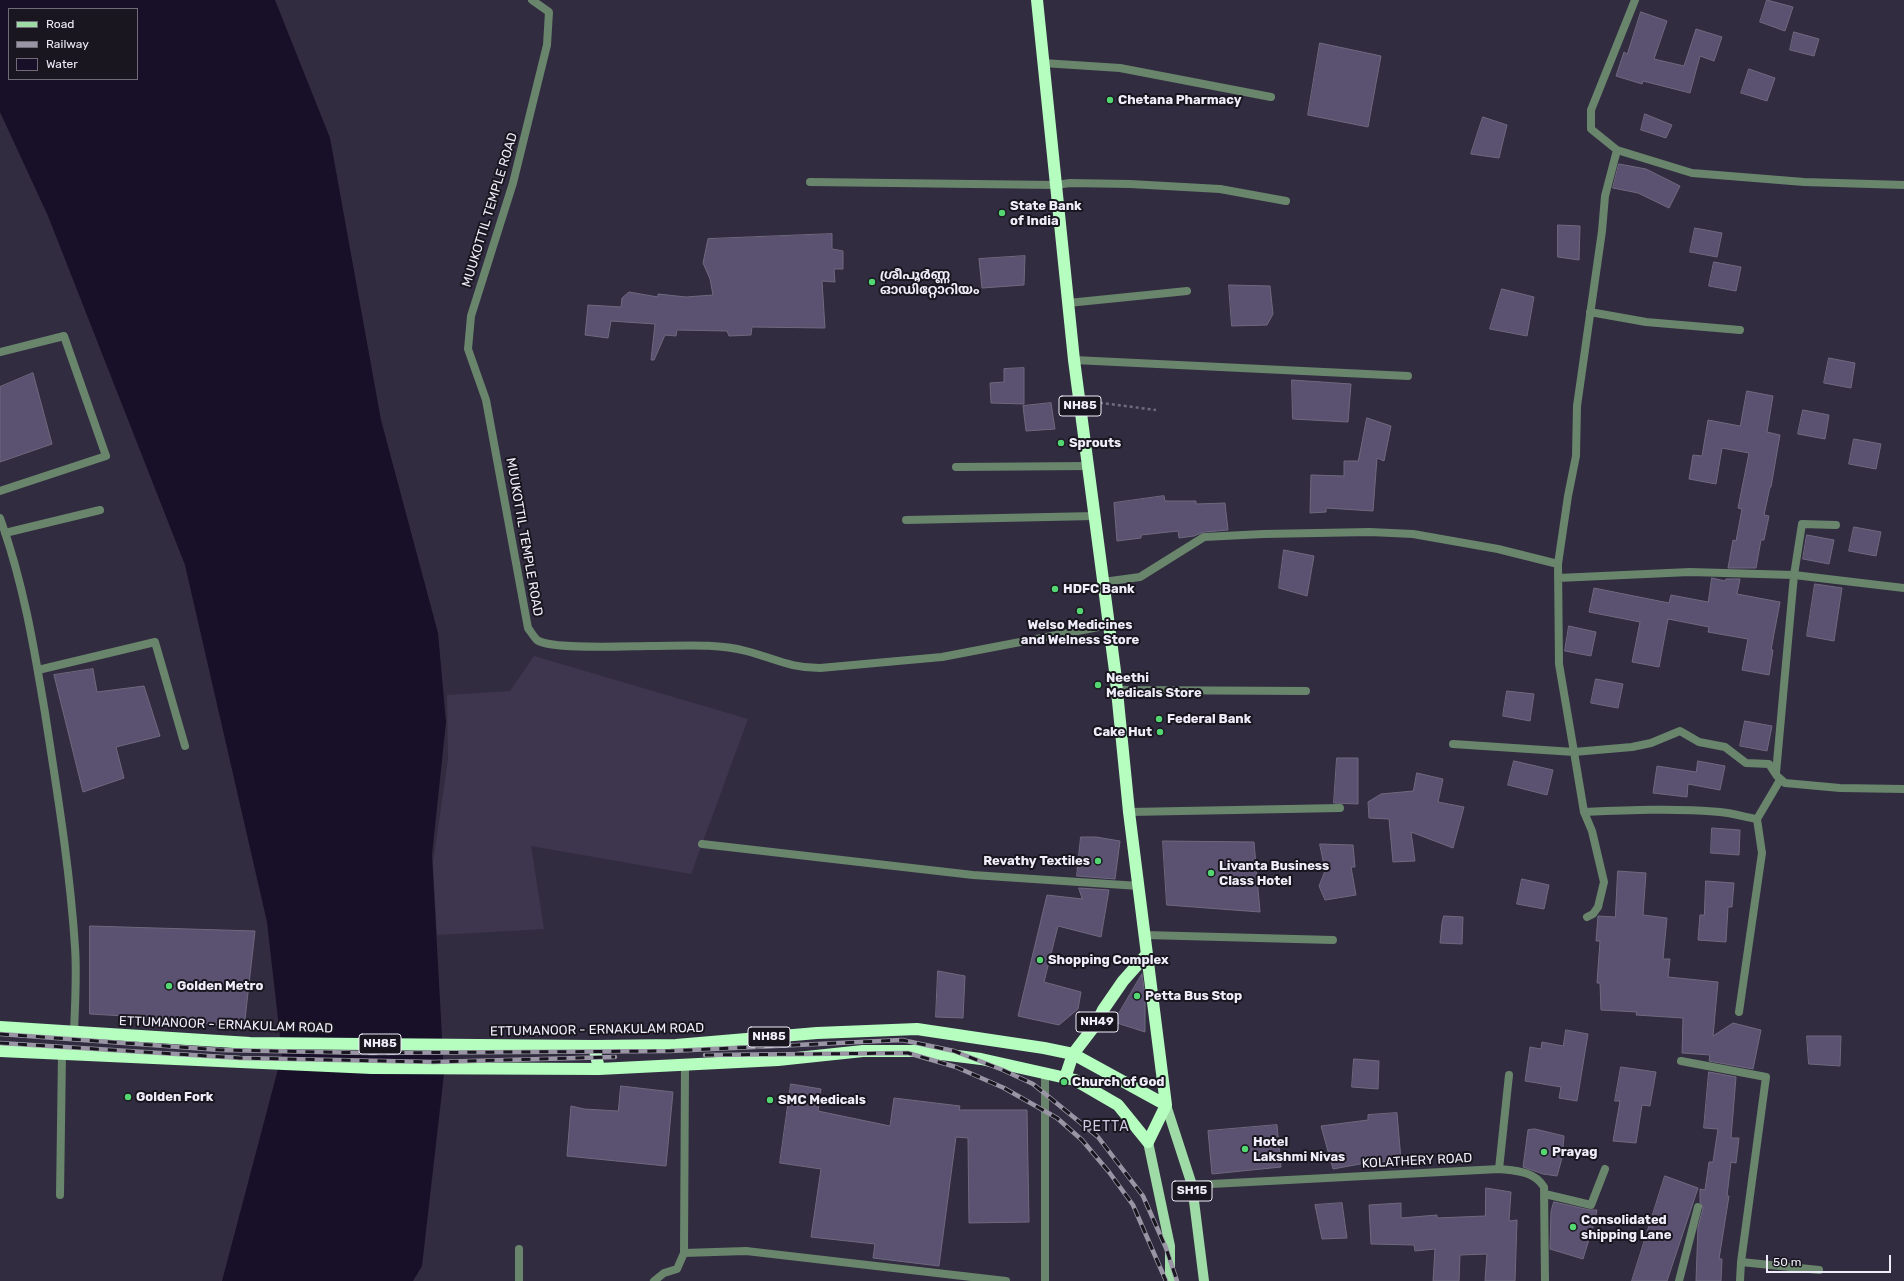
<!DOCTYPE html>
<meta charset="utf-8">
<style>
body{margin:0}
#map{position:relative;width:1904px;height:1281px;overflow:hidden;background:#322c40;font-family:Rubik,sans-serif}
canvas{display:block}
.legend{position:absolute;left:8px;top:8px;width:130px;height:72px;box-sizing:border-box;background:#19161f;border:1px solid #6f6c77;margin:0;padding:5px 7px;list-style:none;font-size:12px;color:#f0edfa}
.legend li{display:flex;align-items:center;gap:8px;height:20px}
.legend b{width:20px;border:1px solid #6f6c77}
.scale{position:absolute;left:1766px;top:1255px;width:125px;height:18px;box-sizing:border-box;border:2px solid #f0edfa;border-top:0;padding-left:5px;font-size:12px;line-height:14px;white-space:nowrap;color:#f0edfa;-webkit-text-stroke:3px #19161f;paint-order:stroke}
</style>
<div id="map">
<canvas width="1904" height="1281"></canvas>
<ul class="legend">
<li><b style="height:5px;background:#9fdba7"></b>Road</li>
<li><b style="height:5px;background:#9995a5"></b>Railway</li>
<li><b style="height:11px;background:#180f29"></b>Water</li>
</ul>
<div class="scale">50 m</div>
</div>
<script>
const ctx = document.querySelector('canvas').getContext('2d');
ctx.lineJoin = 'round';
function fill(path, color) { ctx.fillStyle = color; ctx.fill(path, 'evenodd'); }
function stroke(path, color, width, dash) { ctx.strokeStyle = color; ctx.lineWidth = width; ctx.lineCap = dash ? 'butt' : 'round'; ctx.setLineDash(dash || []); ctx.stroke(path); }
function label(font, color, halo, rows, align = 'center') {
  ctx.font = font + ' Rubik,"Noto Sans Malayalam",sans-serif'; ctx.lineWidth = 4; ctx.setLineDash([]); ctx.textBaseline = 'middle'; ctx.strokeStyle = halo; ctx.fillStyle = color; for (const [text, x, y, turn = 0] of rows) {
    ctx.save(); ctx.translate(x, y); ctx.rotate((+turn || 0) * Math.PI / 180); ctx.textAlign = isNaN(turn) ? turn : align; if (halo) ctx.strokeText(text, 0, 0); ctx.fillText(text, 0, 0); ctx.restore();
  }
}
const built = new Path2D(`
 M534,656l214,63 -57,155 -160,-28 13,83 -107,6 -4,-72 15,-104 -1,-64 63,-4z`);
const water = new Path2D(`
 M0,0h275l55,138 51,282 57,213 8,89 -14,133 12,219 -22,192 -9,15h-191l60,-227 -15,-132 -82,-357 -137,-349 -48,-104zM9,9h128v70h-128z`);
const building = new Path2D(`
 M1767,0l26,7 -8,24 -25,-9z
 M1641,12l26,9 -13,38 30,7 12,-37 26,8 -8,24 -14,-5 -10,37 -47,-12 -1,3 -26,-8 8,-24 3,2z
 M1794,32l25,7 -5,17 -24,-6z
 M1320,43l61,13 -13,71 -60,-12z
 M1749,69l26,9 -8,23 -26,-8z
 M1645,114l27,11 -6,13 -25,-8z
 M1483,117l24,8 -8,33 -28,-4z
 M1619,164l27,5 34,17 -11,22 -31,-15 -25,-5z
 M1558,225l22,1 -1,34 -21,-3z
 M1695,228l27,5 -5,24 -27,-5z
 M832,234v15l11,2v18h-9l1,13 -13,-1 3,47 -73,-1 -1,8 -22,1 -2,-5 -50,-1 -1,6 -11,-1 -11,25h-3l4,-36 -44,-3 -3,17 -23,-3 3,-30 33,2 1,-9 7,-6 29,5v-3l28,3 27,-2 -3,-16 -7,-16 5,-24z
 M1025,256l-1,29 -42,3 -3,-29z
 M1714,262l27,5 -5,24 -27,-5z
 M1229,285l41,1 3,28 -6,11 -35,1z
 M1502,289l32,8 -7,39 -37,-7z
 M1829,358l26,5 -4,25 -27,-5z
 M1024,368v36l-33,-1 -1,-20 14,-1v-13z
 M33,373l19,71 -52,18v-75z
 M1292,380l59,4 -3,38 -55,-3z
 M1747,391l26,5 -6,36 13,3 -9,52h-1l-6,28 5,1 -5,24h-3l-5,28h-28l5,-28 3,1 6,-32 -4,-1 11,-55 -27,-5 -6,36 -27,-5 4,-24 9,1 6,-36 32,6z
 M1051,403l4,26 -29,2 -3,-25z
 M1803,410l26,5 -4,24 -27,-5z
 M1367,418l24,8 -7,35 -7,-3 -4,53 -47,-3v4l-16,1 1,-38 33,1v-15h14z
 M1854,439l27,5 -5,25 -27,-5z
 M1164,496l1,5h31v3l29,-1 3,27 -24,2 -10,4 -15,2 -1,-7 -37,4v3l-24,3 -3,-38z
 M1854,527l27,5 -5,24 -27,-5z
 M1807,535l27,5 -5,24 -26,-5z
 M1284,550l30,6 -7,40 -28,-8z
 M1712,578l13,3 1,-2h14l-3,15 43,8 -9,48h2l-4,25 -27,-5 6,-31 -40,-7 1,-5 -41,-8 -9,48 -27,-5 8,-40 -51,-10 5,-24 75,15 2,-8 37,7z
 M1815,584l27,4 -8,53 -27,-5z
 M1569,626l27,6 -5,24 -26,-5z
 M93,669l4,23 47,-6 16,50 -44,11 8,31 -41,14 -29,-117z
 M1596,679l27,5 -5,24 -27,-5z
 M1507,691l27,3 -4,27 -27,-5z
 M1745,721l27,5 -5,25 -27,-5z
 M1337,758h21v46l-24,-1z
 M1514,761l39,9 -6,25 -39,-10z
 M1698,761l27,5 -5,24 -32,-6 -1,13 -34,-4 4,-27 39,6z
 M1417,773l26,6 -5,23 26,5 -11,41 -42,-16 4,29 -22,1 -4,-43 -20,-1 -1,-16 13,-8 32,-3z
 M1712,828l28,2 -1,25 -28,-2z
 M1081,837h15l24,4 -5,38 -38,-3z
 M1163,841l91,1 6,70 -93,-7z
 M1320,844l33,1 2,22h-4l5,28 -31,5 -6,-14 6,-15z
 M1618,871l28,2 -3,42 24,3 -4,41h7l-2,18 50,5 -5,54 20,-13 28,7 -8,39 -44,-8 1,-6 -28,-2 1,-35 -47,-3 1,-3 -36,-2 -1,-27h-3l3,-42h-4l2,-25 17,1z
 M1522,879l27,6 -5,24 -27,-5z
 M1706,881l28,2 -2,24h-4l-2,35 -28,-2 2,-25h4z
 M1079,888l30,2 -8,47 -43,-11 -14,56 37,10 -3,17 -19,16 -41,-9 29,-121 35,4z
 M1444,916l19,1 -1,27 -22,-1 2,-20z
 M90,926l165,5 -11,97 -85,-10 -69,-4z
 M938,971l27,5 -2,42 -27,-1z
 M1142,974l3,21v37l-31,-10z
 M1566,1030l22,4 -11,67 -18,-3 2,-11 -36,-6 5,-34 11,2 1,-7 21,4z
 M1807,1036h34l-1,30 -31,-2z
 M1354,1059l25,2 -1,28 -26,-2z
 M1621,1067l35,5 -6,34 -8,-1 -6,38 -23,-2 7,-40h-5z
 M1709,1072l27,5 -5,61h8l-3,25 -5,-1 -4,34h2l-10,63h3l-1,22h-25l2,-54 5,-19 -3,-6v-13l5,1 4,-28h4l5,-33 -14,-1z
 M791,1084l30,5 -3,22 72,15 4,-28 66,8 -1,4h68l2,112 -60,1 -1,-85 -12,-1 -17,129 -66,-8 2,-14 -64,-7 10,-68 -41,-6z
 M621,1086l52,6 -7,74 -99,-10 4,-50 13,3 34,2z
 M1397,1113l4,47 -41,4 -27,5 -12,-43 47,-6v-5z
 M1277,1125l4,42 -69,7 -4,-43z
 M1535,1129l29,7 -2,22 -5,18 -14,-2 -20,-7 5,-37z
 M1665,1176l33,12 -31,93h-35z
 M1486,1188l25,4 -2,29 8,-1 -2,61h-30l2,-27 -27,1 -1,26h-26l2,-32 -20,2 -1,-6 -43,-1 -2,-39 32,-2v15l36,-3v3l48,-2z
 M1554,1202l36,8h7l-2,10 -12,39 -33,-10 1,-37z
 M1342,1203l5,35 -25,1 -7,-34z`);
const path = new Path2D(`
 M1094,402l62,8`);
const street = new Path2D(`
 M532,0l17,12 -2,33 -34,138 -42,133 -3,33 18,51 42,228c3,4 6,9 9,12 13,10 93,6 112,6 32,0 66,-3 97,5 28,7 43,17 74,17l122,-11 167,-32
 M1043,63l77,5 151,29
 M1617,150l-26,-21v-19l44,-110
 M810,182l246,3 14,-2 60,1 90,5 66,12
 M1068,303l119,-12
 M1590,312l56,10 94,8
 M0,352l64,-16 42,120 -106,35
 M1074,360l334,16
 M956,467l132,-1
 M0,518c23,63 34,129 45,195 12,78 25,156 30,234 2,29 0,57 -1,85
 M906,520l189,-4
 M5,533l95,-23
 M1558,578l132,-6 104,3 110,13
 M1103,582l37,-5 64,-40 59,-3 107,-2 43,2 85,15 60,15 10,-68 8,-40 1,-50 25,-175 3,-35 12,-46 75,23 112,9 100,3
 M38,670l117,-28 30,104
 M1117,690l189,1
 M1453,744l121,8 -15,-88 -1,-100
 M1776,773l18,-198 8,-51 34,1
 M1129,812l211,-4
 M1584,812c45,-2 91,-4 136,0 12,1 25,5 37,7l23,-39
 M702,844l271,31 166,11
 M1587,917l6,-3 5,-7 6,-25 -12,-51 -8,-19 -10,-60 58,-5 19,-4 29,-12 19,11 26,5 21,16 23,1 8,12 8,7 55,5 64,1
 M1145,935l188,5
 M1739,1012l23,-159 -5,-34
 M1681,1061l85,16 -25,185 -1,19
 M1499,1169l10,-94
 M1192,1185l307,-16c18,2 35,2 45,18l1,94
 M1545,1194l46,11 14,-36
 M60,1195l2,-141
 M684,1253l62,-2 260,30
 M1741,1262l78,8
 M519,1281v-32
 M654,1281l10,-8 13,-4 7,-16 1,-187
 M1045,1281v-207
 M1679,1281l19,-74`);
const primary = new Path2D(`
 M1166,1105l26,80 12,96
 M1148,1142l22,104v35`);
const highway = new Path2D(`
 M0,1027l250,16 344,3 82,-1 141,-12 100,-4 127,19 29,6 93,51
 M594,1046l5,23
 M0,1051l372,17 227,1 179,-9 85,-9h54l64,8 94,21 43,25 30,37 18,-37 -37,-293 -14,-141 -41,-311 -37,-360
 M1065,1078l8,-24 23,-30 7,-14 20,-29 24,-27`);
const rail = new Path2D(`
 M0,1034l220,16 151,3 299,-2 232,-11 52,11 49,19 30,14 65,53 45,59 23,52 11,33
 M0,1043l240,15 194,4 181,-5
 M705,1055l203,-2 48,14 48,21 53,30 25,22 27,32 24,33 33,76`);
const markers = [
 [1110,100,4,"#54d672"],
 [1002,213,4,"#54d672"],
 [872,282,4,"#54d672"],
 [1061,443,4,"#54d672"],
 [1055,589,4,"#54d672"],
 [1080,611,4,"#54d672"],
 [1098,685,4,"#54d672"],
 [1159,719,4,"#54d672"],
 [1160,732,4,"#54d672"],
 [1098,861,4,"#54d672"],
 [1211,873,4,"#54d672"],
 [1040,960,4,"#54d672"],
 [169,986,4,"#54d672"],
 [1137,996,4,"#54d672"],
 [1064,1082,4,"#54d672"],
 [128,1097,4,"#54d672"],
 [770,1100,4,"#54d672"],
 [1245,1149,4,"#54d672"],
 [1544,1152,4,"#54d672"],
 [1573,1227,4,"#54d672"]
];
const shields = [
 [1080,406,42],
 [1097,1022,42],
 [769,1037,42],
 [380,1044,42],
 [1192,1191,40]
];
const shieldNames = [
 ["NH85",1080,406],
 ["NH49",1097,1022],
 ["NH85",769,1037],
 ["NH85",380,1044],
 ["SH15",1192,1191]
];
const poiNames = [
 ["Chetana Pharmacy",1118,100],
 ["State Bank",1010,206],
 ["of India",1010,221],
 ["ശ്രീപൂർണ്ണ",880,275],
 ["ഓഡിറ്റോറിയം",880,290],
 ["Sprouts",1069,443],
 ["HDFC Bank",1063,589],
 ["Welso Medicines",1080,625,"center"],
 ["and Welness Store",1080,640,"center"],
 ["Neethi",1106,678],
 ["Medicals Store",1106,693],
 ["Federal Bank",1167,719],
 ["Cake Hut",1152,732,"right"],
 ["Revathy Textiles",1090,861,"right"],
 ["Livanta Business",1219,866],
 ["Class Hotel",1219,881],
 ["Shopping Complex",1048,960],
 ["Golden Metro",177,986],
 ["Petta Bus Stop",1145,996],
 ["Church of God",1072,1082],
 ["Golden Fork",136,1097],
 ["SMC Medicals",778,1100],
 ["Hotel",1253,1142],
 ["Lakshmi Nivas",1253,1157],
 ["Prayag",1552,1152],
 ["Consolidated",1581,1220],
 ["shipping Lane",1581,1235]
];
const streetNames = [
 ["MUUKOTTIL TEMPLE ROAD",490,210,-73],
 ["MUUKOTTIL TEMPLE ROAD",524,537,80],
 ["ETTUMANOOR - ERNAKULAM ROAD",226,1025,2],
 ["ETTUMANOOR - ERNAKULAM ROAD",597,1030,-1],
 ["KOLATHERY ROAD",1417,1161,-3]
];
const neighbourhoodNames = [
 ["PETTA",1106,1127]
];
fill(built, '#3e364f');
fill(water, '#180f29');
fill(building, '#5b5271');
stroke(building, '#6f697f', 1);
stroke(path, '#6f6a7c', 2.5, [3, 3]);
stroke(street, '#69856c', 8);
stroke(primary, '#9fdba7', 10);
stroke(highway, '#b5febf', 12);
stroke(rail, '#9995a5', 4.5);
stroke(rail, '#19161f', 3, [9]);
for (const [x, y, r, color] of markers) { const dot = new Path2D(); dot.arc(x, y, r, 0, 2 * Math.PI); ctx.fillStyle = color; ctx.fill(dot); stroke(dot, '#19161f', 1.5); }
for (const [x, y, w] of shields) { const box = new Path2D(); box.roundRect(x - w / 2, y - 10, w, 20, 3); ctx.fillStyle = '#19161f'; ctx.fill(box); stroke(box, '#f0edfa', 1); }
label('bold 12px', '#f0edfa', null, shieldNames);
label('bold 13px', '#f0edfa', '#19161f', poiNames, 'left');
label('13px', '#f0edfa', '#19161f', streetNames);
ctx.letterSpacing = '1px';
label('14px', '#d0cae3', '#19161f', neighbourhoodNames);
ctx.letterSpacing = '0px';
</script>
